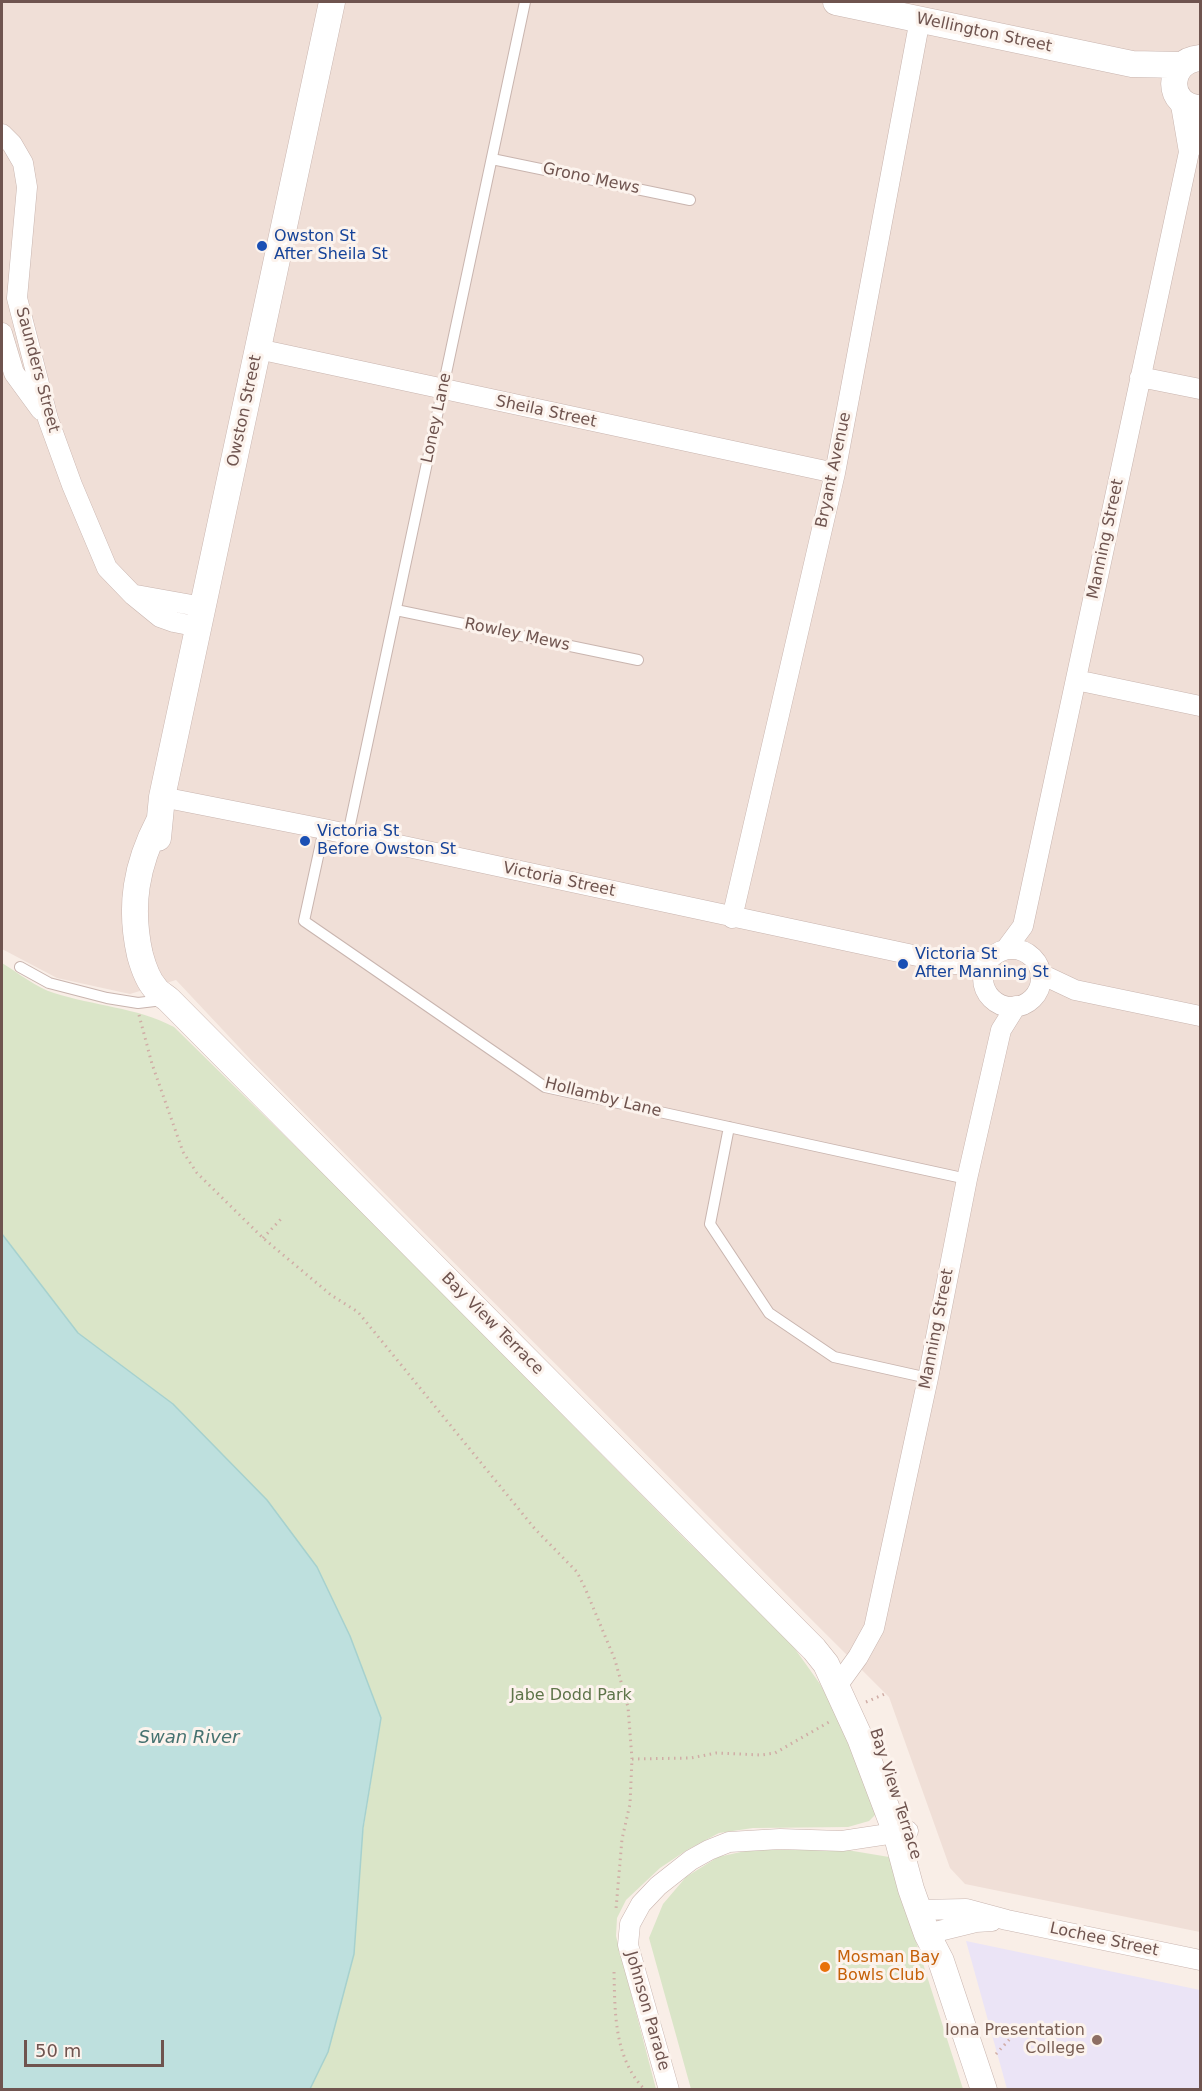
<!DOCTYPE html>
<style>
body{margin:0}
#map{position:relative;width:1202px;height:2091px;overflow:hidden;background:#f9eee7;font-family:"DejaVu Sans",sans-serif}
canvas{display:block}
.frame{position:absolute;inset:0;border:3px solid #6f544f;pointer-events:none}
.scale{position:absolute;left:24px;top:2040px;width:140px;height:27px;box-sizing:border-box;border:3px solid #6f544f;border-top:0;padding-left:8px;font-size:18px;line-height:21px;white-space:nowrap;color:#6f544f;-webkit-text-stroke:4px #fcf3ed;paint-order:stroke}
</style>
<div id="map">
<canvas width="1202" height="2091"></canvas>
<div class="frame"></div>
<div class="scale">50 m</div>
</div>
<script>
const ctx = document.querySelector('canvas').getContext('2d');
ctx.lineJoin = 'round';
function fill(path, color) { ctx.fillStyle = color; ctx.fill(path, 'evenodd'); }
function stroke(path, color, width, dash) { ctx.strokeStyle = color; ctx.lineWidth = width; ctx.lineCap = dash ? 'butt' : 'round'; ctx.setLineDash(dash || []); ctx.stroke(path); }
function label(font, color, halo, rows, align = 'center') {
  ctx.font = font + ' "DejaVu Sans",sans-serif'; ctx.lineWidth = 6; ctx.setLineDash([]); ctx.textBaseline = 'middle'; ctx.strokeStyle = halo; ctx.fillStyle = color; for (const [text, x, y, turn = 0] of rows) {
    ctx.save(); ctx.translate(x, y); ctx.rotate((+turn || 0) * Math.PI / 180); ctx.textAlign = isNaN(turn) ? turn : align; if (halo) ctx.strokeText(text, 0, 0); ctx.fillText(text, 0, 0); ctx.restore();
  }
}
const residential = new Path2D(`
 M2,2h1198v1930l-235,-48 -15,-16 -61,-171 -637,-636 -76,-81 -46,14 -73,-16 -55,-29z`);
const education = new Path2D(`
 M966,1941l234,49v99h-193z`);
const green = new Path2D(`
 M2,963c15,9 35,25 52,30 40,13 82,14 120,34l182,179 331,335 96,91 37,52 28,50 32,76 -11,11 -21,6 -95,1 -34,5 -32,17 -27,18 -34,32 -9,18 -1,18 40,153h-346l18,-37 53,-334 -31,-82 -33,-69 -144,-163 -95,-71 -76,-99z
 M841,1849l48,8 74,232h-272l-42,-151 14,-34 23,-27 32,-20 32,-7z`);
const water = new Path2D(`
 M2,1234l76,99 95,71 94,96 50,67 33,69 31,82 -18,110 -9,126 -26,98 -18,37h-308z`);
const path = new Path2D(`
 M139,1015l13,49 31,88 14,21 66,65 68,57 27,17 177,217 42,43 8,16 30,72 13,47 4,52 -2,45 -8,35 -6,70
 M263,1238l18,-19
 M866,1702l21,-9
 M632,1759l59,-1 25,-5 45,2 14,-2 54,-31
 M614,1972c1,42 0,86 31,118
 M996,2054l24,-26`);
const service = new Path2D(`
 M492,159l198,41
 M396,610l242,50
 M324,829l-20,92 241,166 422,92
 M348,834l177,-832
 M20,967l29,16 58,15 31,5 25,-3
 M729,1127l-19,97 59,89 65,44 94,21`);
const minor = new Path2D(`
 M1180,99l9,53
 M2,134l10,10 11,19 4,24 -10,111 31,121 24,66 35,83 26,27 27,22 14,5 25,5
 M2,333l12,40 27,37
 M258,349l577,124
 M1140,377l60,12
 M136,595l67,12
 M1076,680l124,26
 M162,797l162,32 631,135 34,-3
 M732,918l103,-445 85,-454
 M1006,949l17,-23 166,-774 11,-26
 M983 978a29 29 0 1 1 58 0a29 29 0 1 1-58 0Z
 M1041,974l34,16 125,26
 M837,1686l21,-29 16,-29 54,-250 39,-199 34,-149 15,-24
 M918,1910l48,-1 41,11 193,40
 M927,1934l49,-12 16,-1
 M669,2090l-41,-145 2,-21 11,-20 17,-18 33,-26 18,-10 20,-8 51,-3 62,2 66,-10`);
const tertiary = new Path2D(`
 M836,2l296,62 49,1
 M1200,58c-35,3 -34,49 0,50
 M159,821c-23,44 -30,85 -19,134 3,11 7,24 15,33 3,5 10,8 14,12l645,649 12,15 34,74 36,95 15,56 16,45 14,27 43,129
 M158,838l4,-41 170,-795`);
const markers = [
 [262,246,6,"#1a4fb4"],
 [305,841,6,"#1a4fb4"],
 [903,964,6,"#1a4fb4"],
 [825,1967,6,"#e8710a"],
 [1097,2040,6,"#8d6e63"]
];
const streetNames = [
 ["Wellington Street",984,33,12],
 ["Grono Mews",591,179,12],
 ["Saunders Street",37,370,75],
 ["Owston Street",245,411,-78],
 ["Sheila Street",546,412,12],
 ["Loney Lane",437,418,-78],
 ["Bryant Avenue",834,470,-78],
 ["Manning Street",1106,539,-78],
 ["Rowley Mews",517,635,12],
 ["Victoria Street",559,880,12],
 ["Hollamby Lane",603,1098,14],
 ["Bay View Terrace",492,1324,45],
 ["Manning Street",937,1329,-79],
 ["Bay View Terrace",895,1794,72],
 ["Lochee Street",1104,1940,12],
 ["Johnson Parade",647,2011,74]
];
const transitNames = [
 ["Owston St",274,237],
 ["After Sheila St",274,255],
 ["Victoria St",317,832],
 ["Before Owston St",317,850],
 ["Victoria St",915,955],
 ["After Manning St",915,973]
];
const parkNames = [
 ["Jabe Dodd Park",571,1696]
];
const foodNames = [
 ["Mosman Bay",837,1958],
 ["Bowls Club",837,1976]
];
const educationNames = [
 ["Iona Presentation",1085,2031],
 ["College",1085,2049]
];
const waterNames = [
 ["Swan River",189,1738]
];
fill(residential, '#f0dfd7');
fill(education, '#ebe4f6');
fill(green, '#dae5c8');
fill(water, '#bee0de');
stroke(water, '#a6d1ce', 1.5);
stroke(service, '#c9b5af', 12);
stroke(minor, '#c9b5af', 21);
stroke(tertiary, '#c9b5af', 27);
stroke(path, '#d0ada6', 3, [1.5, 4.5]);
stroke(service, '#fff', 10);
stroke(minor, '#fff', 20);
stroke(tertiary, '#fff', 26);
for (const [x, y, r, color] of markers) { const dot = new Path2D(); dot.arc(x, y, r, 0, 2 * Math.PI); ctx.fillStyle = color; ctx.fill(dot); stroke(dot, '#fcf3ed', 2); }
label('16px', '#6f544f', '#fcf3ed', streetNames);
label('16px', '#164399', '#fcf3ed', transitNames, 'left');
label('16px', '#5e7449', '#fcf3ed', parkNames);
label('16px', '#c56008', '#fcf3ed', foodNames, 'left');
label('16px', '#785e54', '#fcf3ed', educationNames, 'right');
label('italic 18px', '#457270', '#fcf3ed', waterNames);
</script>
